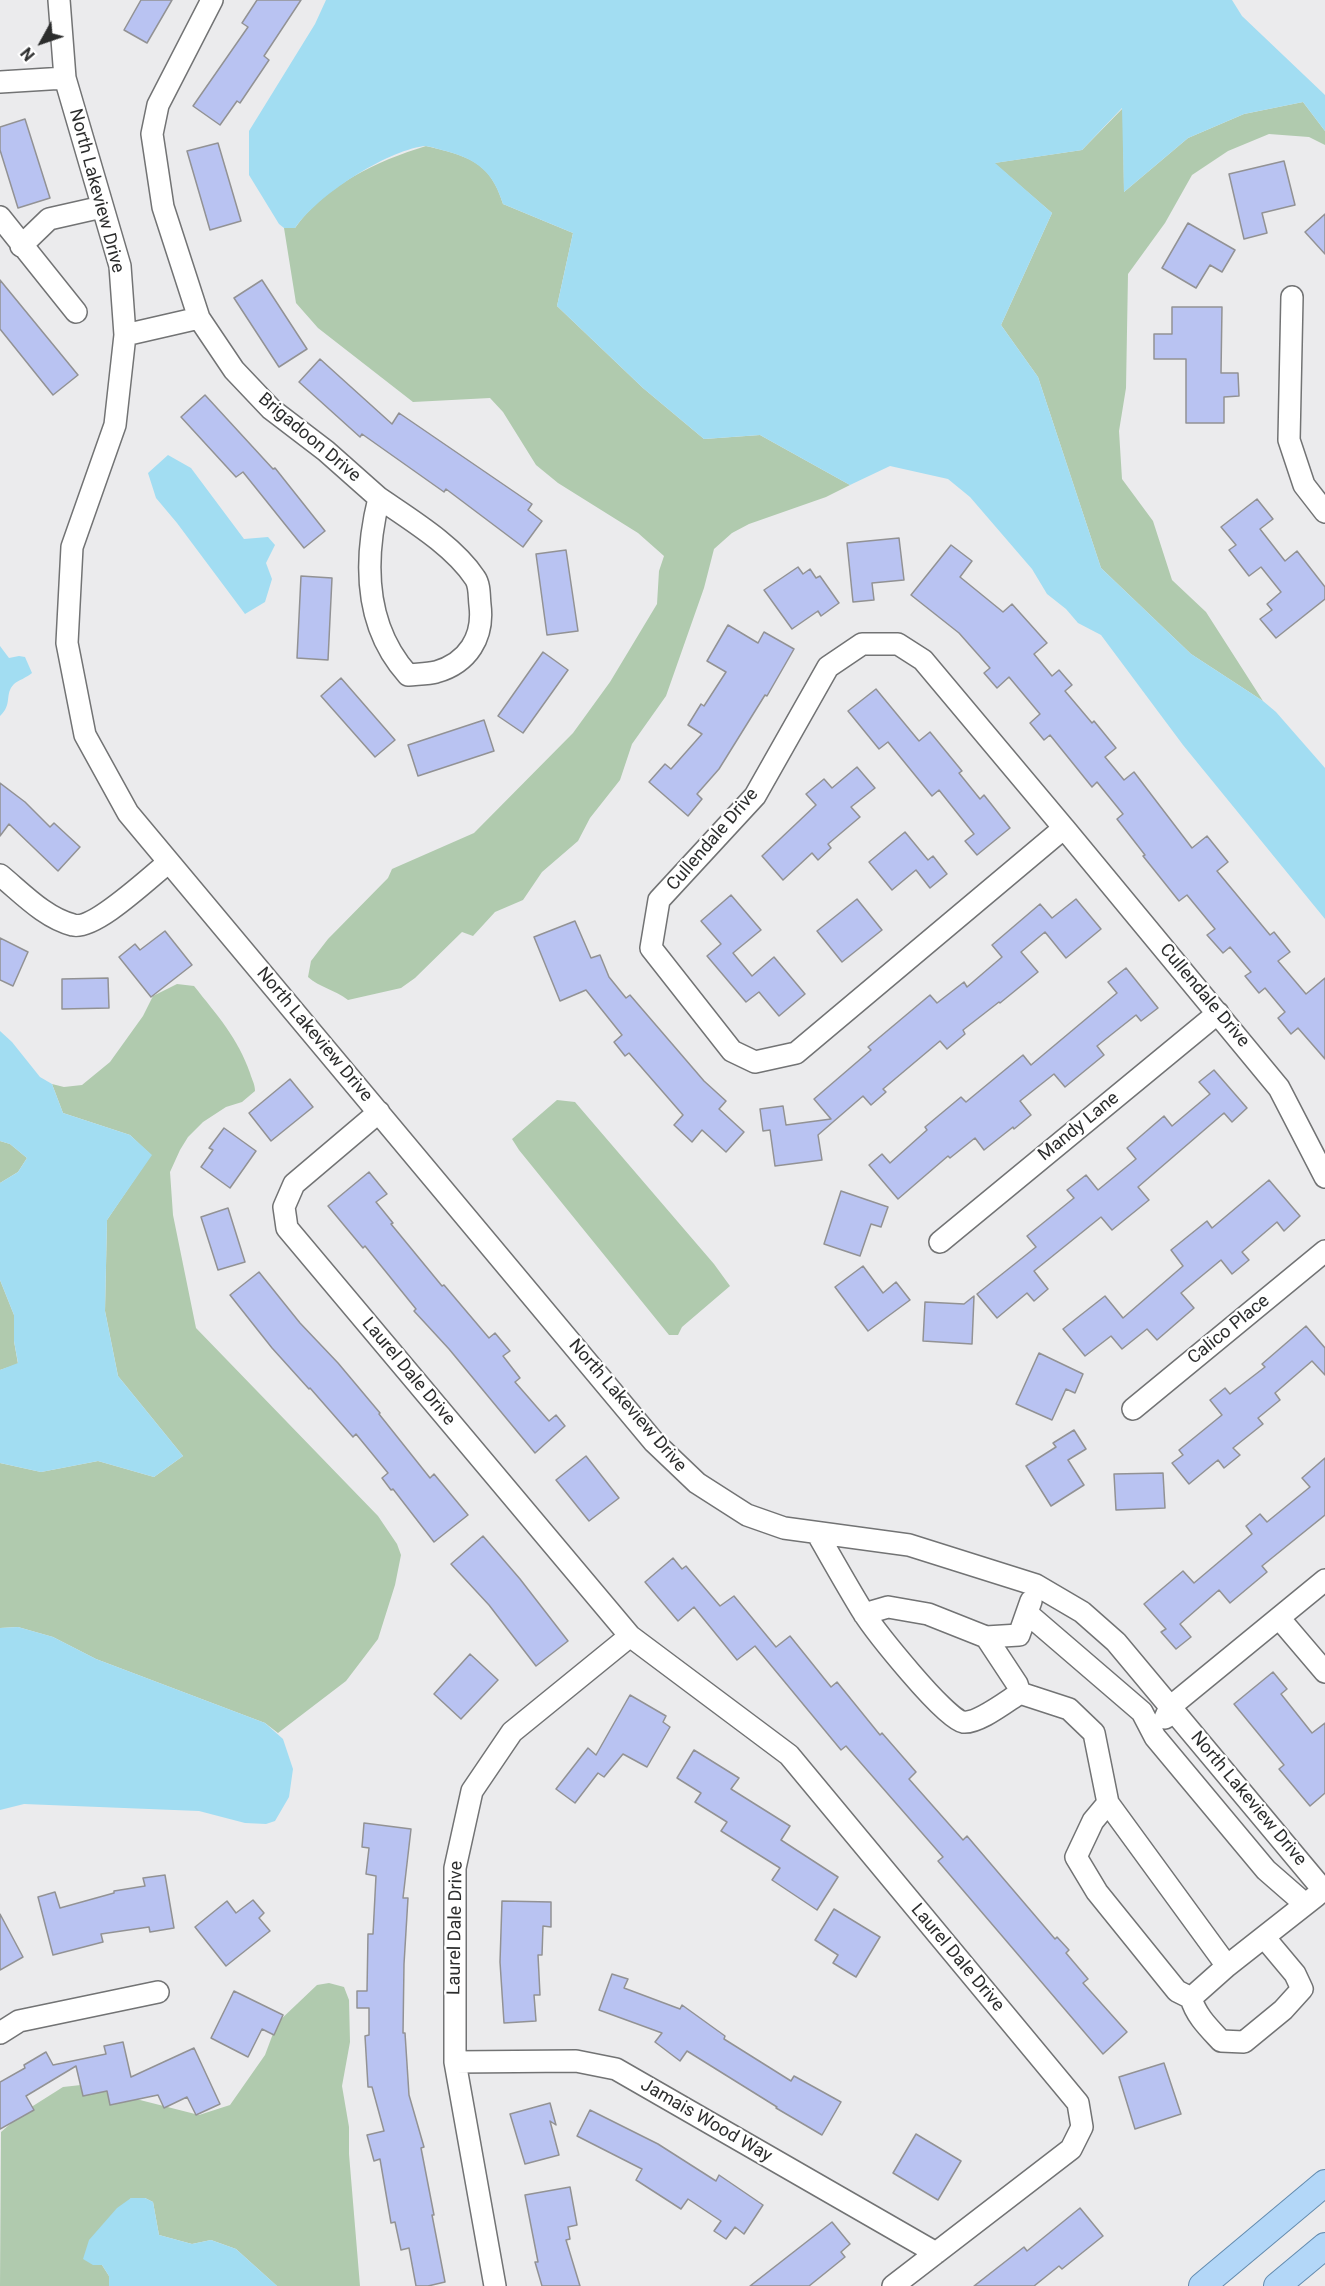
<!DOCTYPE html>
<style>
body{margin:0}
#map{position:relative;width:1325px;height:2286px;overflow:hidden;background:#ebebed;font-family:Roboto,sans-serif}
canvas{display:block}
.north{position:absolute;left:12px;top:12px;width:60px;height:60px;-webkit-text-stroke:4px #fff;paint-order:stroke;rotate:230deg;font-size:16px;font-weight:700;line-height:24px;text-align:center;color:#2c2d2d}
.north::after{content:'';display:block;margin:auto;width:21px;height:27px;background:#2c2d2d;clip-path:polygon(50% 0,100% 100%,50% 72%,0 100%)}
</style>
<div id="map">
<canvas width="1325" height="2286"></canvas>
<div class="north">N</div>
</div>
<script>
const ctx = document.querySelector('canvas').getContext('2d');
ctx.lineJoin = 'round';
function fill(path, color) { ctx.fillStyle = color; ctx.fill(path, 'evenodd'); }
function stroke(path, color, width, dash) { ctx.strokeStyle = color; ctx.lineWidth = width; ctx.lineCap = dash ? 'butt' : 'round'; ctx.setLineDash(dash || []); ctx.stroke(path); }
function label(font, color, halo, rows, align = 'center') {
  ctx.font = font + ' Roboto,sans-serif'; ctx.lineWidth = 4.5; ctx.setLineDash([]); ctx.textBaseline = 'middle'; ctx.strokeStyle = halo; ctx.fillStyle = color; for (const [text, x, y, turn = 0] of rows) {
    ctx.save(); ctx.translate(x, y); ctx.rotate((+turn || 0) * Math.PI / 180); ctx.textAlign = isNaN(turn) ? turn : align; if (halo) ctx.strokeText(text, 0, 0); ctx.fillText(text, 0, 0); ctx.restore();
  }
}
const green = new Path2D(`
 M1303,102l22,29v14l-16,-8 -40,-3 -41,17 -36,24 -27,48 -37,51 -2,114 -7,43 3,48 31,42 19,59 34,32 57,89 -72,-47 -90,-86 -63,-191 -37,-52 51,-112 -58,-50 88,-13 41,-42 1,84 64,-54 56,-24z
 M426,146c40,10 64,14 77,58l70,29 -16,73 86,82 61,51 56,-4 90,50 -24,12 -77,27 -17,9 -18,16 -10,39 -38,108 -34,48 -12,36 -30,38 -12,23 -36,31 -19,28 -28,12 -22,24 -11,-4 -47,46 -14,10 -53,12c-13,-10 -29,-13 -40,-23l3,-16 17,-22 60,-61 4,-9 82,-36 99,-100 37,-51 47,-78 2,-33 5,-15 -26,-23 -80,-50 -22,-18 -33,-53 -13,-14 -77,4 -95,-74 -22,-25 -12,-75h11c30,-43 82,-67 131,-82z
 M177,984l17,2c23,29 44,52 56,87 2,7 5,11 5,18l-13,11 -16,5 -23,15 -15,15 -8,13 -10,22 3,43 23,113 182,188 19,28 4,11 -6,30 -17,54 -32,42 -68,52 -13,-10 -169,-64 -43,-22 -35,-10 -18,1v-165l41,9 57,-11 56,16 29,-21 -65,-80 -13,-65 2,-91 44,-65 -21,-20 -67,-22 -11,-29 12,3 18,-2 28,-23 33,-46 10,-20z
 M557,1100l18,2 139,162 16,22 -48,41 -4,8h-9l-150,-185 -7,-11z
 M0,1141l10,3 17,14 -9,14 -18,11z
 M0,1280l14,35v26l4,23 -18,6z
 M329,1983l15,4 5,13 1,42 -8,44 7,41v27l11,132h-83l-41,-37 -25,-9 -19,4 -33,-9 -6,-33 -8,-4h-14l-38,67h9l7,11v10h-109l1,-154 24,-21 38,-24 18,-2 118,30 31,-10 35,-50 12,-32 40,-38z`);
const water = new Path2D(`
 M326,0h906l10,16 83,79v36l-22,-29 -59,12 -56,24 -64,54 -2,-84 -40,42 -87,13 57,50 -51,112 37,52 63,191 90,86 72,47 13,11 49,56v151l-142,-174 -82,-110 -23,-12 -12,-14 -19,-15 -15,-25 -62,-72 -22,-18 -58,-13 -40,19 -90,-50 -56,4 -61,-51 -86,-82 16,-73 -70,-29c-10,-32 -25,-44 -57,-53 -6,-1 -15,-5 -22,-5 -40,6 -106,49 -129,82h-11l-5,-4 -30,-49v-44l66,-107z
 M168,455l23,13 53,71 24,-2 7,8 -9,18 6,16 -7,23 -20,12 -68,-91 -21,-25 -8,-25z
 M0,646l9,12 10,-2 6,1 7,16c-6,5 -13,7 -18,11 -10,10 -1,20 -14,32z
 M0,1031l12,11 28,35 12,7 11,29 67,22 22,20 -45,65 -2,91 13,65 65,80 -29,21 -56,-16 -57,11 -41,-9v-93l18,-7 -4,-22v-26l-14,-35v-97l18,-11 9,-14 -17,-14 -10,-3z
 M18,1627l35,10 43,22 169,64 18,16 10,30 -4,28 -14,24 -9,3 -21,-1 -46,-12 -175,-7 -24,6v-182z
 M131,2198h14l8,4 6,33 33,9 19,-4 25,9 41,37h-168v-10l-7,-11h-9l-10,-6 6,-19 28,-32z`);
const building = new Path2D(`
 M141,0h31l-25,43 -23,-13z
 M257,0h44l-37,56 5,4 -29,43 -3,-2 -17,24 -27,-19 55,-79 -6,-4z
 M25,119l25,79 -32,10 -18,-58v-23z
 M218,143l23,78 -31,9 -23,-79z
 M1284,161l11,44 -33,8 5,20 -23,6 -15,-65z
 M1325,214v40l-20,-22z
 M1188,223l47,27 -13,22 -12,-7 -14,23 -34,-20z
 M0,280l78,95 -25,20 -53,-66z
 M262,280l45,69 -28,18 -45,-69z
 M1172,307h50l-1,66h17l1,23 -15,1v26h-38v-64h-32v-25h18z
 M320,359l72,65 7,-11 133,91 -4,6 14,11 -19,26 -77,-58 -2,3 -82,-58 -2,3 -61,-55z
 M205,395l68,74 2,-1 50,63 -21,17 -61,-76 -7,5 -55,-60z
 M1257,499l16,20 -13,10 25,32 12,-10 28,36v12l-49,39 -16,-19 12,-9 -5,-6 14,-12 -20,-25 -12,9 -20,-26 7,-5 -15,-18z
 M899,538l5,42 -32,3 2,17 -21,2 -6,-59z
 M951,545l21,16 -12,16 43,35 9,-8 35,39 -13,11 18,22 7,-6 13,15 -7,6 27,32 2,-2 22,27 -11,9 19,23 10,-8 58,76 15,-12 21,26 -11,9 53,64 4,-3 16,20 -12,9 28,33 19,-16v81l-27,-31 -7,6 -13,-16 7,-6 -20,-24 -6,5 -14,-17 6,-4 -21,-25 -7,6 -16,-18 8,-6 -28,-34 -8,6 -36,-45 2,-1 -28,-36 6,-5 -26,-32 -5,5 -42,-52 -6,5 -14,-17 10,-9 -31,-37 -12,11 -13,-15 6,-5 -31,-35 -48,-38z
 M566,550l12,81 -31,4 -11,-81z
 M798,567l5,7 7,-5 6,9 4,-2 19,27 -18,13 -3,-5 -26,18 -28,-39z
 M301,576l31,2 -4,82 -31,-2z
 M728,625l30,18 6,-11 30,17 -27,47 -2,-1 -46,74 -22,25 5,5 -14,17 -39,-34 16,-18 6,5 31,-35 -14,-9 13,-21 3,2 22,-34 -19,-11z
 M543,652l25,18 -45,63 -25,-17z
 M341,678l54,62 -20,17 -54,-61z
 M876,689l43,52 11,-9 32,39 -3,2 21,26 4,-4 26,33 -33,27 -12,-14 9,-7 -35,-44 -7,6 -44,-54 -9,7 -31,-38z
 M484,720l10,31 -76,25 -10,-31z
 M857,767l18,21 -24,19 9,10 -32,27 3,4 -13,12 -6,-7 -29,27 -21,-24 54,-51 -10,-11 18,-15 8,9z
 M0,783l25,19 25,25 4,-4 26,24 -22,24 -49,-47 -9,12z
 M905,832l23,28 5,-4 14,18 -17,14 -14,-18 -24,20 -23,-28z
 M731,895l30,35 -28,23 19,23 22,-19 31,37 -26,22 -20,-24 -13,10 -39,-46 14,-12 -20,-23z
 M857,899l25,31 -40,32 -25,-31z
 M1076,899l25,30 -35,29 -21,-26 -24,20 17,20 -38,31 -1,-1 -36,28 2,4 -18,15 -7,-8 -57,48 3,3 -15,13 -8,-9 -45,39 4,25 -47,6 -5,-36 -7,1 -3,-22 23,-3 3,19 45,-6 -17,-20 57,-49 -3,-3 62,-52 7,8 27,-21 3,5 35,-30 -10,-12 48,-41 12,14z
 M575,921l16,37 9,-3 9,22 17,21 4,-3 74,86 22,20 -7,8 25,23 -18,20 -24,-22 -10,12 -18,-17 9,-10 -54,-62 -4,3 -11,-14 8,-7 -36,-45 -26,11 -26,-64z
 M165,931l27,34 -41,32 -32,-40 16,-13 5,6z
 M0,938l28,14 -15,34 -13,-6z
 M1126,968l32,40 -17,13 -5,-6 -39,31 7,9 -39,32 -11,-13 -34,27 11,14 -17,14 -1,-2 -29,23 -9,-12 -25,20 -2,-2 -50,43 -29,-34 13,-11 8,9 37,-33 -2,-3 36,-30 5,5 57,-47 8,10 86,-72 -9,-11z
 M108,978l1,30 -47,1v-30z
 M1214,1070l33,38 -15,14 -8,-9 -86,74 11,13 -37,30 -11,-13 -67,54 14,18 -14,12 -7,-8 -30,25 -20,-24 59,-47 -9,-11 47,-38 -7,-8 19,-15 12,15 38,-31 -9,-11 37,-32 8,10 38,-32 -11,-12z
 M290,1079l23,28 -42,34 -22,-28z
 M224,1128l32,23 -26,37 -29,-21 12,-17 -4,-2z
 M369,1172l18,22 -11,8 17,21 -2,1 51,62 2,-1 45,53 6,-5 15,18 -7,5 17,22 -5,4 34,39 7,-6 9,11 -30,27 -86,-104 -35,-38 2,-2 -51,-63 -2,2 -35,-42z
 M1269,1180l31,36 -16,15 -7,-9 -35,30 7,8 -17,14 -11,-14 -40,33 13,15 -37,32 -10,-11 -25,20 -11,-13 -26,20 -22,-27 42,-33 18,22 60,-52 -12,-16 36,-29 5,7z
 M841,1191l47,16 -7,20 -10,-3 -11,32 -36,-12z
 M228,1208l17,54 -27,8 -17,-53z
 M863,1266l20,27 13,-11 14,18 -42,31 -33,-44z
 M259,1272l41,51 38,40 42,50 -1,1 51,64 4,-4 34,41 -34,27 -41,-53 -2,1 -9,-12 6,-5 -32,-39 -3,3 -43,-49 -1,1 -37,-41 -42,-53z
 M974,1296l-2,48 -49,-3 2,-39 39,2z
 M1306,1326l19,22v27l-13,-14 -37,32 5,7 -22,18 5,6 -30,24 7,7 -16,13 -6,-8 -29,24 -17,-21 11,-8 -4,-5 43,-35 -12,-15 15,-12 5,6 35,-27 -3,-3z
 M1039,1353l44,21 -8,19 -9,-4 -14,31 -36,-16z
 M1074,1430l12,19 -18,11 16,25 -33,21 -25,-40 30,-19 -3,-4z
 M586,1456l33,42 -30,23 -33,-41z
 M1325,1458v57l-63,51 5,6 -37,31 -11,-13 -39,34 11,13 -15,12 -15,-17 5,-3 -22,-25 39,-33 11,12 58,-49 -6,-8 14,-12 7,8 43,-35 -8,-9z
 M1163,1473l2,35 -49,2 -2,-36z
 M483,1536l37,43 48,62 -32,25 -47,-61 -38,-41z
 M673,1558l9,11 4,-3 34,40 14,-10 42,51 14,-11 41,51 6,-5 43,53 2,-2 34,39 -7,7 54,61 4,-4 88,103 2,-2 12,13 -3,3 22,26 -5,4 44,49 -24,22 -165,-193 5,-4 -97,-111 -5,4 -86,-104 -18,14 -43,-53 -16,14 -33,-39z
 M470,1654l28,26 -37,39 -27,-25z
 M1273,1672l14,17 -6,5 31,39 13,-10v70l-15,13 -31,-37 5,-4 -50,-61z
 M630,1695l36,21 -3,6 7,5 -23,40 -24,-13 -19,23 -6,-4 -23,30 -19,-14 32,-41 8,7z
 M694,1750l45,28 -8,11 59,37 -9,14 57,37 -21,33 -45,-30 8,-12 -59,-37 6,-9 -32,-20 6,-9 -24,-15z
 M364,1823l47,6 -8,69h5l-4,66 -1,69h2l4,62 15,52 -3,1 13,67h-2l13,67 -17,4h-12l-7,-38 -8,2 -6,-28 -4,1 -11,-64 -6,2 -7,-26 17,-4 -12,-44h-4l-3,-51 4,-1v-27h-12v-17h10l1,-57h5l3,-58 -10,-2 3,-26 -7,-1z
 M165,1875l9,53 -24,4 -1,-5 -48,7 2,8 -50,13 -15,-58 17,-5 5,16 54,-15v-2l31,-5 -2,-8z
 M253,1900l11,13 -5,5 11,13 -44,35 -31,-39 32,-26 9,12z
 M502,1901l49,1v25l-8,-1 -1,29h-4l2,40h-6l2,26 -32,2 -4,-61z
 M834,1909l46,28 -24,40 -23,-14 5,-8 -23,-15z
 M0,1914l23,43 -23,13z
 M612,1974l16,5 -4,9 56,21 2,-4 43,31 -1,3 67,42 3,-5 47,26 -19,33 -46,-27 1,-1 -90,-56 -7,10 -25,-19 7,-9 -63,-23z
 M234,1991l49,24 -9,20 -12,-6 -14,28 -37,-19z
 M123,2042l8,35 63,-29 26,56 -24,11 -9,-18 -23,11 -6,-13 -48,10 -3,-14 -24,5 -7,-30 -50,30 8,14 -34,19v-47l25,-14 -1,-3 22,-13 7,13 53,-11 -2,-8z
 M1164,2063l17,51 -46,15 -16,-52z
 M550,2103l6,22 -6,-4 9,34 -34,9 -15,-50z
 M590,2110l68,34 58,37 3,-6 44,30 -19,29 -9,-7 -9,12 -12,-8 7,-10 -33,-22 -7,10 -45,-29 6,-11 -65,-33z
 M916,2134l45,27 -23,39 -45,-27z
 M570,2187l7,38 -9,2 2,12 -4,1 14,46h-38l-7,-24h3l-13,-67z
 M1080,2208l23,28 -41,33 -3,-3 -25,20h-60l50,-39 3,4z
 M832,2222l18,22 -9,8 4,5 -36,29h-59z`);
const minor = new Path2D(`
 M59,0l6,78 55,188 5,69 -10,90 -43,122 -5,96 18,92 43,78 526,629 43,41 50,32 37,13 125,17 127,40 46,27 34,30 209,250
 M212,0l-54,105 -6,29 11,73 36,111 35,52 37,39 55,42 53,47
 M0,82l65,-4
 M0,217l76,95
 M21,246l28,-27 53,-12
 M1292,297l-3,143 15,45 21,27
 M125,335l74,-17
 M379,498c32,22 75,48 96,80 5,7 4,19 5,27 4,32 -12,58 -44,67 -8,2 -19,2 -28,3 -45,-50 -44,-116 -29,-177z
 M862,644h36l25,16 141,168 -268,225 -41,9 -23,-11 -81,-103 8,-48 96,-104 73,-129z
 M1064,828l215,260 46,89
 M0,875c22,18 45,43 73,50 21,6 78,-49 96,-63
 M379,1112l-85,72 -10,23 3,21 343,408 159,119 289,348 4,24 -11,22 -178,137
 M940,1242l278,-229
 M1133,1409l192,-158
 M817,1533c15,26 30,53 46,79 12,19 82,107 100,110 15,2 44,-21 57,-29
 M864,1614l24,-7 40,7 58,23 33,-2 12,-34
 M1028,1614l114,98 13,25 111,133 39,34
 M1279,1618l46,54
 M986,1637l31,47 3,9
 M1020,1693l49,16 25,24 14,70 119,163
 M1165,1718l5,-11 155,-127
 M1108,1803l-15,18 -17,36 21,35 80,99 14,7c5,18 18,30 30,43l23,1 39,-32 19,-21 -7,-15 -31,-37
 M1191,1998l36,-32 89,-70
 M0,2033l19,-12 139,-29
 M455,2062l121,-1 40,8 320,184
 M495,2286l-40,-224v-194l17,-77 40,-59 118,-96`);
const major = new Path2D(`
 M1202,2286l123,-103
 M1277,2286l48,-40`);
const streetNames = [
 ["North Lakeview Drive",96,191,75],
 ["Brigadoon Drive",309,438,40],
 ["Cullendale Drive",713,840,-49],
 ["Cullendale Drive",1204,996,50],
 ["North Lakeview Drive",314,1035,50],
 ["Mandy Lane",1079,1127,-39],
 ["Calico Place",1229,1330,-39],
 ["Laurel Dale Drive",408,1372,50],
 ["North Lakeview Drive",627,1406,49],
 ["North Lakeview Drive",1248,1799,50],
 ["Laurel Dale Drive",456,1928,-89],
 ["Laurel Dale Drive",957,1958,50],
 ["Jamais Wood Way",706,2121,30]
];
fill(green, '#b0caae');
fill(water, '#a2ddf2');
fill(building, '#b9c3f2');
stroke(building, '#929294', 1.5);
stroke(minor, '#727374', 24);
stroke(major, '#638bae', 28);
stroke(minor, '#fff', 21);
stroke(major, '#b3d7f8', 26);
label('18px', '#2c2d2d', '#fff', streetNames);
</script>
